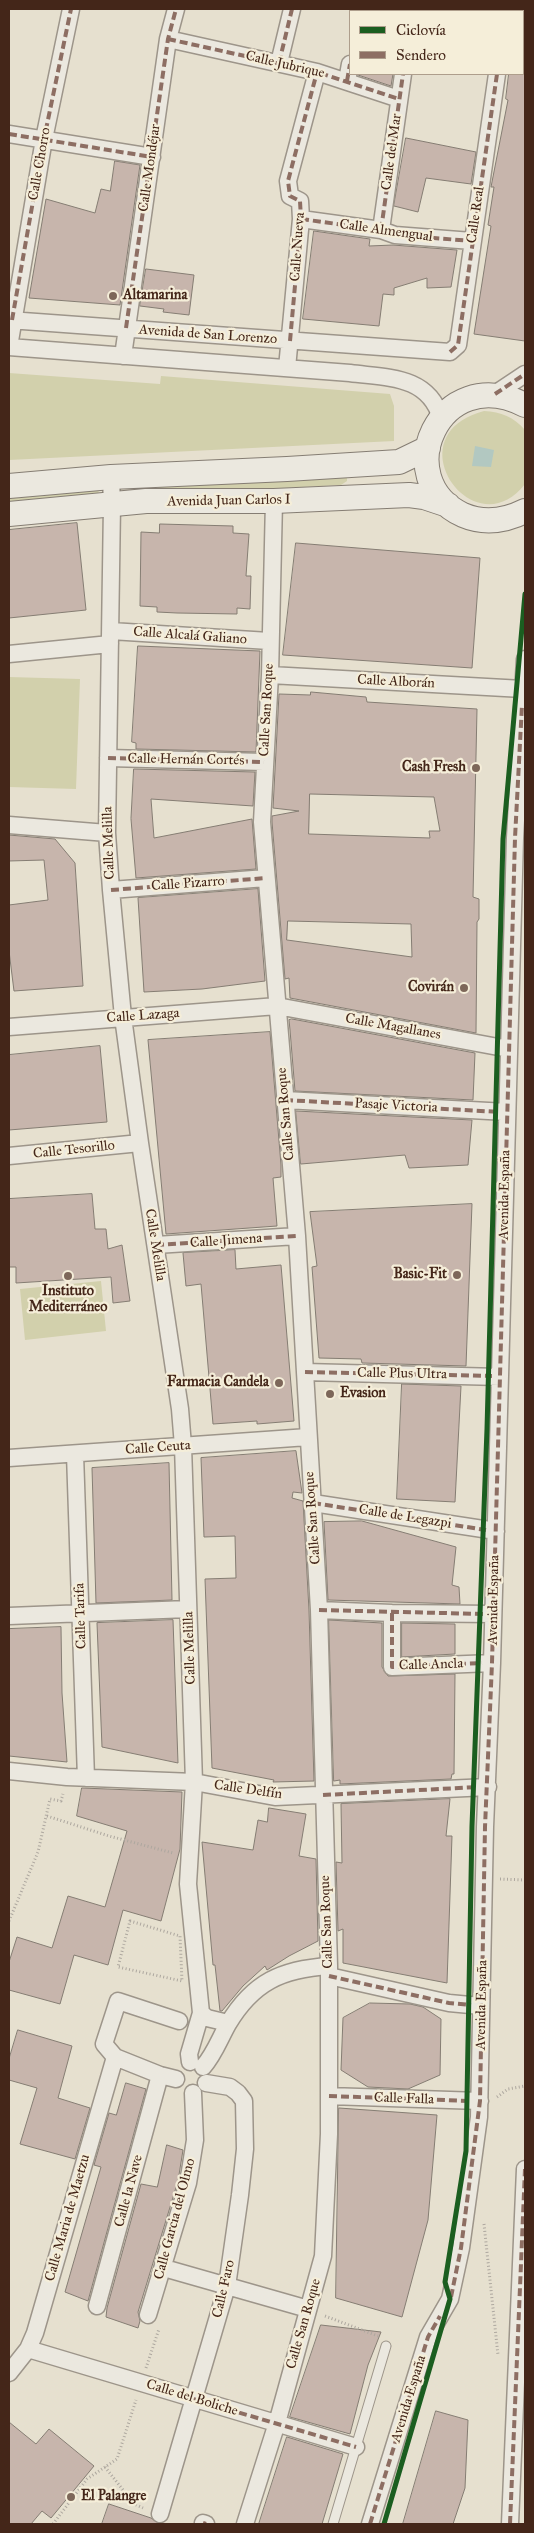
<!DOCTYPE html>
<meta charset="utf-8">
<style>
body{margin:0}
#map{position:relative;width:534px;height:2533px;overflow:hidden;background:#e6e0cf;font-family:"IM FELL Great Primer",serif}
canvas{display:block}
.frame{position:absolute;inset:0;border:10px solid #442619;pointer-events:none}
.legend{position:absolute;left:349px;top:10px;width:175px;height:65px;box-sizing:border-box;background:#f5eed9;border:1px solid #ae9e8c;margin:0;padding:6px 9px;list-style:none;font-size:15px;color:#442619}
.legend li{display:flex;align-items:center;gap:10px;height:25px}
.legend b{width:25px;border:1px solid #ae9e8c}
</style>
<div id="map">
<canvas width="534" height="2533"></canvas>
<div class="frame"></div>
<ul class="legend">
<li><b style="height:6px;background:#1b5e20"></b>Ciclovía</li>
<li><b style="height:6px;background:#8d6e63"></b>Sendero</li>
</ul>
</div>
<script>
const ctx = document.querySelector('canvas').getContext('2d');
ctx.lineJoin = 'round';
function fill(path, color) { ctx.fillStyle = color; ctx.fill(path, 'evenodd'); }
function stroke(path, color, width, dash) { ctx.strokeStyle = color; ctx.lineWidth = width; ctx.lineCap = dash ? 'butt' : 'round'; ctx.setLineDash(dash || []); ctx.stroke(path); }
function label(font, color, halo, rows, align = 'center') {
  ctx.font = font + ' "IM FELL Great Primer",serif'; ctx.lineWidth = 4.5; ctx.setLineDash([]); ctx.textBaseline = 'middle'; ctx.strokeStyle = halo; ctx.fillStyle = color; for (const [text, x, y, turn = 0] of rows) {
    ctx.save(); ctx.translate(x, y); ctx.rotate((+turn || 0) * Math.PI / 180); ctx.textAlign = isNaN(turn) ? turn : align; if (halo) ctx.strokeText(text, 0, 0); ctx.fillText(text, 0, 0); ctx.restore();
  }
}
const green = new Path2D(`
 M9,373l151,11 1,-8 229,18 4,12v35l-385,19z
 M484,411c17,1 30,6 41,19v54c-51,66 -133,-49 -41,-73z
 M347,476v5l-6,4 -170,9 -14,-2 2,-6z
 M99,488l-1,9 -89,7v-10z
 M9,677l71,2 -4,110 -67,-2z
 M101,1281l5,50 -81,9 -5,-51z`);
const water = new Path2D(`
 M475,446l19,4 -3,17 -19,-1z`);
const building = new Path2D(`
 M358,74h35l-2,12 -33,-11z
 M509,74h16v267l-51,-7 17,-108 -3,-1 6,-38h-3l17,-87 -2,-1z
 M406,138l70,14 -5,32 -45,-6 -8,34 -24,-6z
 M115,161l25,4 -20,140 -91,-7 17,-99 49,14 6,-24 9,2z
 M314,231l56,8 -1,7 24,-1 64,5 -6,37 -24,1v-10l-33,10v7l-11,-1 -4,32 -76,-7z
 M146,269l48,6 -5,40 -26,-3 1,-3 -24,-3z
 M77,523l9,87 -77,8v-88z
 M160,524l73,2v7l16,1 -3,42h5l-1,33 -13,-1v6l-60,-1 -20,-1v-5l-17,-1 1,-74 18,1z
 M296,543l184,15 -8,110 -189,-13z
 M138,646l122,5 -4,101 -120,-3v-6l-4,-1z
 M311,692l55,5 1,5 110,7 -4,188 6,2v20l-2,3 -1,111 -186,-35 -1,-20 -4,1 -13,-157v-6l27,-5 -26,-3 6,-114 31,1zM310,794l124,3 6,34h-11l1,7 -121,-4zM288,921l123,3 1,33 -125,-17z
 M134,769l121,3 -2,34 -102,-7 3,39 98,-19 4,50 -120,9 -5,-59z
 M9,835l46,4 20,24 8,123 -69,5 -5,-40v-46l39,-5 -4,-40 -35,1z
 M258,889l7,92 -63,8 -58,3 -6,-94z
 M292,1019l183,34 -2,47 -178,-9 -5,-61 -1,-10z
 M270,1032l11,133v12l-8,1 4,48 -111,8 -18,-194z
 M100,1046l7,76 -98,8v-75z
 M296,1111l176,9 -4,45 -59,3 -4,-13 -104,9z
 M92,1194l3,35h11l2,20 14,-4 8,56 -17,2 -2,-26 -95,6v-16h-7v-68z
 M472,1204l-6,162 -104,-3 -1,-4 -42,-1 -7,-91 5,-1 -7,-54z
 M235,1250l1,19 45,-4 13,156 -37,3v-3l-44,3 -12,-140 -15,2 -3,-33z
 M402,1384l59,2 -6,116 -58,-3z
 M296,1451l6,42 -9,-1 -1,6 11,3 6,109 5,171 -41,1 1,-2 -62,-12 -7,-189 31,-1 -1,-42 -31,1 -3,-79z
 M169,1463l3,137 -76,3 -4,-135z
 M362,1521l94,26 -4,38 7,2 1,17 -132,-4 -4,-78z
 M173,1620l5,143 -76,-16 -5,-124z
 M329,1620l53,3v44l6,9 67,-2 -1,100h-2l-1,5 -111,5v-4l-6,1z
 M402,1623l53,1v30l-53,3z
 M61,1627l1,66 5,69 -58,-6v-127z
 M82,1788l100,4 -2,57 -19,72 -38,-11 -15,55 -34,-10 -14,49 -51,-14v-28l8,-25 35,11 16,-52 37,11 22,-76 -50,-15z
 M450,1799l-4,37h6l-5,147 -104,-20v-34l-5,2 -2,-69 6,1 -1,-59z
 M269,1808l37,6 -7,42 17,3 2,82 -29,15 -22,14 -2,-4 -22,20 -21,25h-2l-5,-46h-2l-11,-123 51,8 5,-30 9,2z
 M370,2003l40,1 13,3 18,12 -1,56 -32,14 -40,-2 -27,-17 2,-52z
 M18,2030l54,16 -14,52 32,10 -15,51 -55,-15 17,-56 -28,-8v-21z
 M126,2083l20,6 -58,212 -23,-9 36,-125 -7,-2 15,-52 7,2z
 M339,2108l98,7 -9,105 -26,97 -66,-19z
 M167,2145l16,5 -5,31 -40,131 2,9 -2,7 -32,-11 1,-9 34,-124 16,3z
 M321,2325l60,7 -13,33 -18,69 -60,-17z
 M436,2411l32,9 -3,68 -12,36h-50z
 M9,2422l27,22 13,-15 45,37 -43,52 -9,-7 -11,13h-22z
 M287,2437l56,17 -21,70h-63z
 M109,2504l42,14 9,6h-58z`);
const path = new Path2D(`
 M47,1816l62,20 64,17
 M500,1879l25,1
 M9,1921l29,-69 12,-53 11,2 2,-7
 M130,1921l50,15 2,45 -64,-14z
 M497,2097l11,-8 17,-3
 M484,2224l14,131
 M325,2316l53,20
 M146,2368l13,-39
 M105,2467l29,37 9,4
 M53,2524l34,-45 30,-20 19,-59`);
const lane = new Path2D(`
 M333,2524l53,-178`);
const street = new Path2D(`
 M361,11v-2
 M413,11l1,-2
 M506,11v-2
 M168,39l149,33 82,27
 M279,63l13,-54
 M347,81l3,-17
 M9,134l143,23
 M301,219l80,11 14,5 77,6
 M381,230l22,-156
 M9,320l441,32 8,-7 39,-271
 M9,347l341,26c37,5 78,2 91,45
 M9,347l35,-208 27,-130
 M123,356l45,-317 8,-30
 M287,368l14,-149 -1,-18 -10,-5 -2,-15 29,-109
 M495,394l30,-20
 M111,477l1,28 -5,328 4,57 12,127 17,126 40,266 3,37 11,336 -6,102 13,129 -12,41 1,8
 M111,631l158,10
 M9,654l101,-10
 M270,675l253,14
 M108,758l156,4
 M9,825l98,8
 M111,890l155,-12
 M9,1027l268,-21 232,43
 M285,1100l222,12
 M9,1156l131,-13
 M156,1245l141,-9
 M305,1372l195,5
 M75,1454l11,324
 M9,1458l299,-21
 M313,1503l183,28
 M319,1610l73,3 101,1
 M392,1613v54l100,-4
 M9,1616l179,-7
 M9,1771l58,6 127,5 81,15 213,-10
 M329,1976l120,27 32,3
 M201,2013l6,5 21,5
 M203,2067c11,-12 17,-29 25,-43 25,-42 54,-55 101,-58
 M176,2079l-16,-4 -45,-18 -11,-13 14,-43 61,20
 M329,2096l151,5
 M164,2268l144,41
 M97,2306l63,-231
 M148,2315l40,-132 7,-43 -2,-47
 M28,2349l328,98
 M9,2373l19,-24 7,-16 80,-276
 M160,2514l67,-228 13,-91 5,-46 -1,-48 -6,-8 -8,-6 -24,-4
 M203,2523l3,1
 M245,2524l32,-101 46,-167 6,-122v-168l-10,-356 -22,-374 -35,-414 8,-147 4,-174
 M370,2524l58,-187 22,-38 11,-51 18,-131 6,-290 7,-164 23,-825 10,-179
 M510,2524l15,-355`);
const secondary = new Path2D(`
 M525,405c-86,-44 -137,75 -62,110 21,9 42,6 62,-4
 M9,486l102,-9 176,-8 112,-7 29,-14
 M9,514l137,-13h128l135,-6 15,2 24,8`);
const quiet = new Path2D(`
 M361,11v-2
 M413,11l1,-2
 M506,11v-2
 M168,39l149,33 82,27
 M279,63l13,-54
 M347,81l3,-17
 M9,134l143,23
 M301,219l80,11 14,5 77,6
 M381,230l22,-156
 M12,320l32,-181 27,-130
 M126,328l42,-289 8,-30
 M290,341l11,-122 -1,-18 -10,-5 -2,-15 29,-109
 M450,352l8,-7 39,-271
 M495,394l30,-20
 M108,758l156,4
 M111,890l155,-12
 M285,1100l215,12
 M156,1245l141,-9
 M305,1372l187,4
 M313,1503l173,27
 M319,1610l164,4
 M392,1613v54l90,-4
 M323,1795l155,-8
 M329,1976l120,27 22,2
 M329,2096l142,5
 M451,2297l10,-49 19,-147 5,-274 7,-164 23,-825 7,-133
 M193,2399l163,48
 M203,2523l3,1
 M370,2524l58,-187 12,-21
 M510,2524l15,-355`);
const cycleway = new Path2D(`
 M384,2524l66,-225 -5,-17 21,-131 6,-325 15,-397 16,-590 22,-245`);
const markers = [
 [113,296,5,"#7d6759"],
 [476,768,5,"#7d6759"],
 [464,988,5,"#7d6759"],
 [457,1275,5,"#7d6759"],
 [68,1276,5,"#7d6759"],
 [279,1383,5,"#7d6759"],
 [330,1394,5,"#7d6759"],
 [71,2497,5,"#7d6759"]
];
const streetNames = [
 ["Calle Jubrique",285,65,13],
 ["Calle del Mar",392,152,-82],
 ["Calle Chorro",40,164,-80],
 ["Calle Mondéjar",150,168,-82],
 ["Calle Real",476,215,-82],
 ["Calle Almengual",386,231,8],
 ["Calle Nueva",298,247,-86],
 ["Avenida de San Lorenzo",208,335,4],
 ["Avenida Juan Carlos I",229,501,-1],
 ["Calle Alcalá Galiano",190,636,4],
 ["Calle Alborán",396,682,3],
 ["Calle San Roque",267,710,-87],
 ["Calle Hernán Cortés",186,760,1],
 ["Calle Melilla",109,843,-92],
 ["Calle Pizarro",188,884,-4],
 ["Calle Lazaga",143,1016,-4],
 ["Calle Magallanes",393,1027,10],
 ["Pasaje Victoria",396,1106,3],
 ["Calle San Roque",286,1114,-95],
 ["Calle Tesorillo",74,1150,-6],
 ["Avenida España",505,1195,-89],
 ["Calle Jimena",226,1241,-4],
 ["Calle Melilla",155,1245,81],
 ["Calle Plus Ultra",402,1374,1],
 ["Calle Ceuta",158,1448,-4],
 ["Calle de Legazpi",405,1517,9],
 ["Calle San Roque",313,1518,-94],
 ["Avenida España",494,1600,-89],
 ["Calle Tarifa",81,1616,-92],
 ["Calle Melilla",190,1648,-92],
 ["Calle Ancla",431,1665,-2],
 ["Calle Delfín",248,1790,8],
 ["Calle San Roque",327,1922,-92],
 ["Avenida España",482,2005,-89],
 ["Calle Falla",404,2099,2],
 ["Calle la Nave",129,2191,-75],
 ["Calle Maria de Maetzu",68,2218,-74],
 ["Calle Garcia del Olmo",175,2219,-75],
 ["Calle Faro",224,2289,-77],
 ["Calle San Roque",304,2324,-74],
 ["Calle del Boliche",192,2398,17],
 ["Avenida España",409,2399,-73]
];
const poiNames = [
 ["Altamarina",123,296,"left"],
 ["Cash Fresh",466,768],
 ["Covirán",454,988],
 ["Basic-Fit",447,1275],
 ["Instituto",68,1292,"center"],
 ["Mediterráneo",68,1308,"center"],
 ["Farmacia Candela",269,1383],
 ["Evasion",340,1394,"left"],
 ["El Palangre",81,2497,"left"]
];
fill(green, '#d2d0ac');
fill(water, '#b2c8c1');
fill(building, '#c7b5ac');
stroke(building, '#857d73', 1);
stroke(lane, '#9d958a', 11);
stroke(street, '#9d958a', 19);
stroke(secondary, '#857d73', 26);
stroke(path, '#ada79f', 3, [1, 2.5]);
stroke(lane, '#ebe8df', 9);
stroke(street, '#ebe8df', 16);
stroke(secondary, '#ebe8df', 24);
stroke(quiet, '#8d6e63', 4, [8, 4]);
stroke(cycleway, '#1b5e20', 5);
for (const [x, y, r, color] of markers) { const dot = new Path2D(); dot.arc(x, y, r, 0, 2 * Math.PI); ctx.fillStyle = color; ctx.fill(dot); stroke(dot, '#f5eed9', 2); }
label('14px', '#442619', '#f5eed9', streetNames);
label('bold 14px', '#442619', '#f5eed9', poiNames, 'right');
</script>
